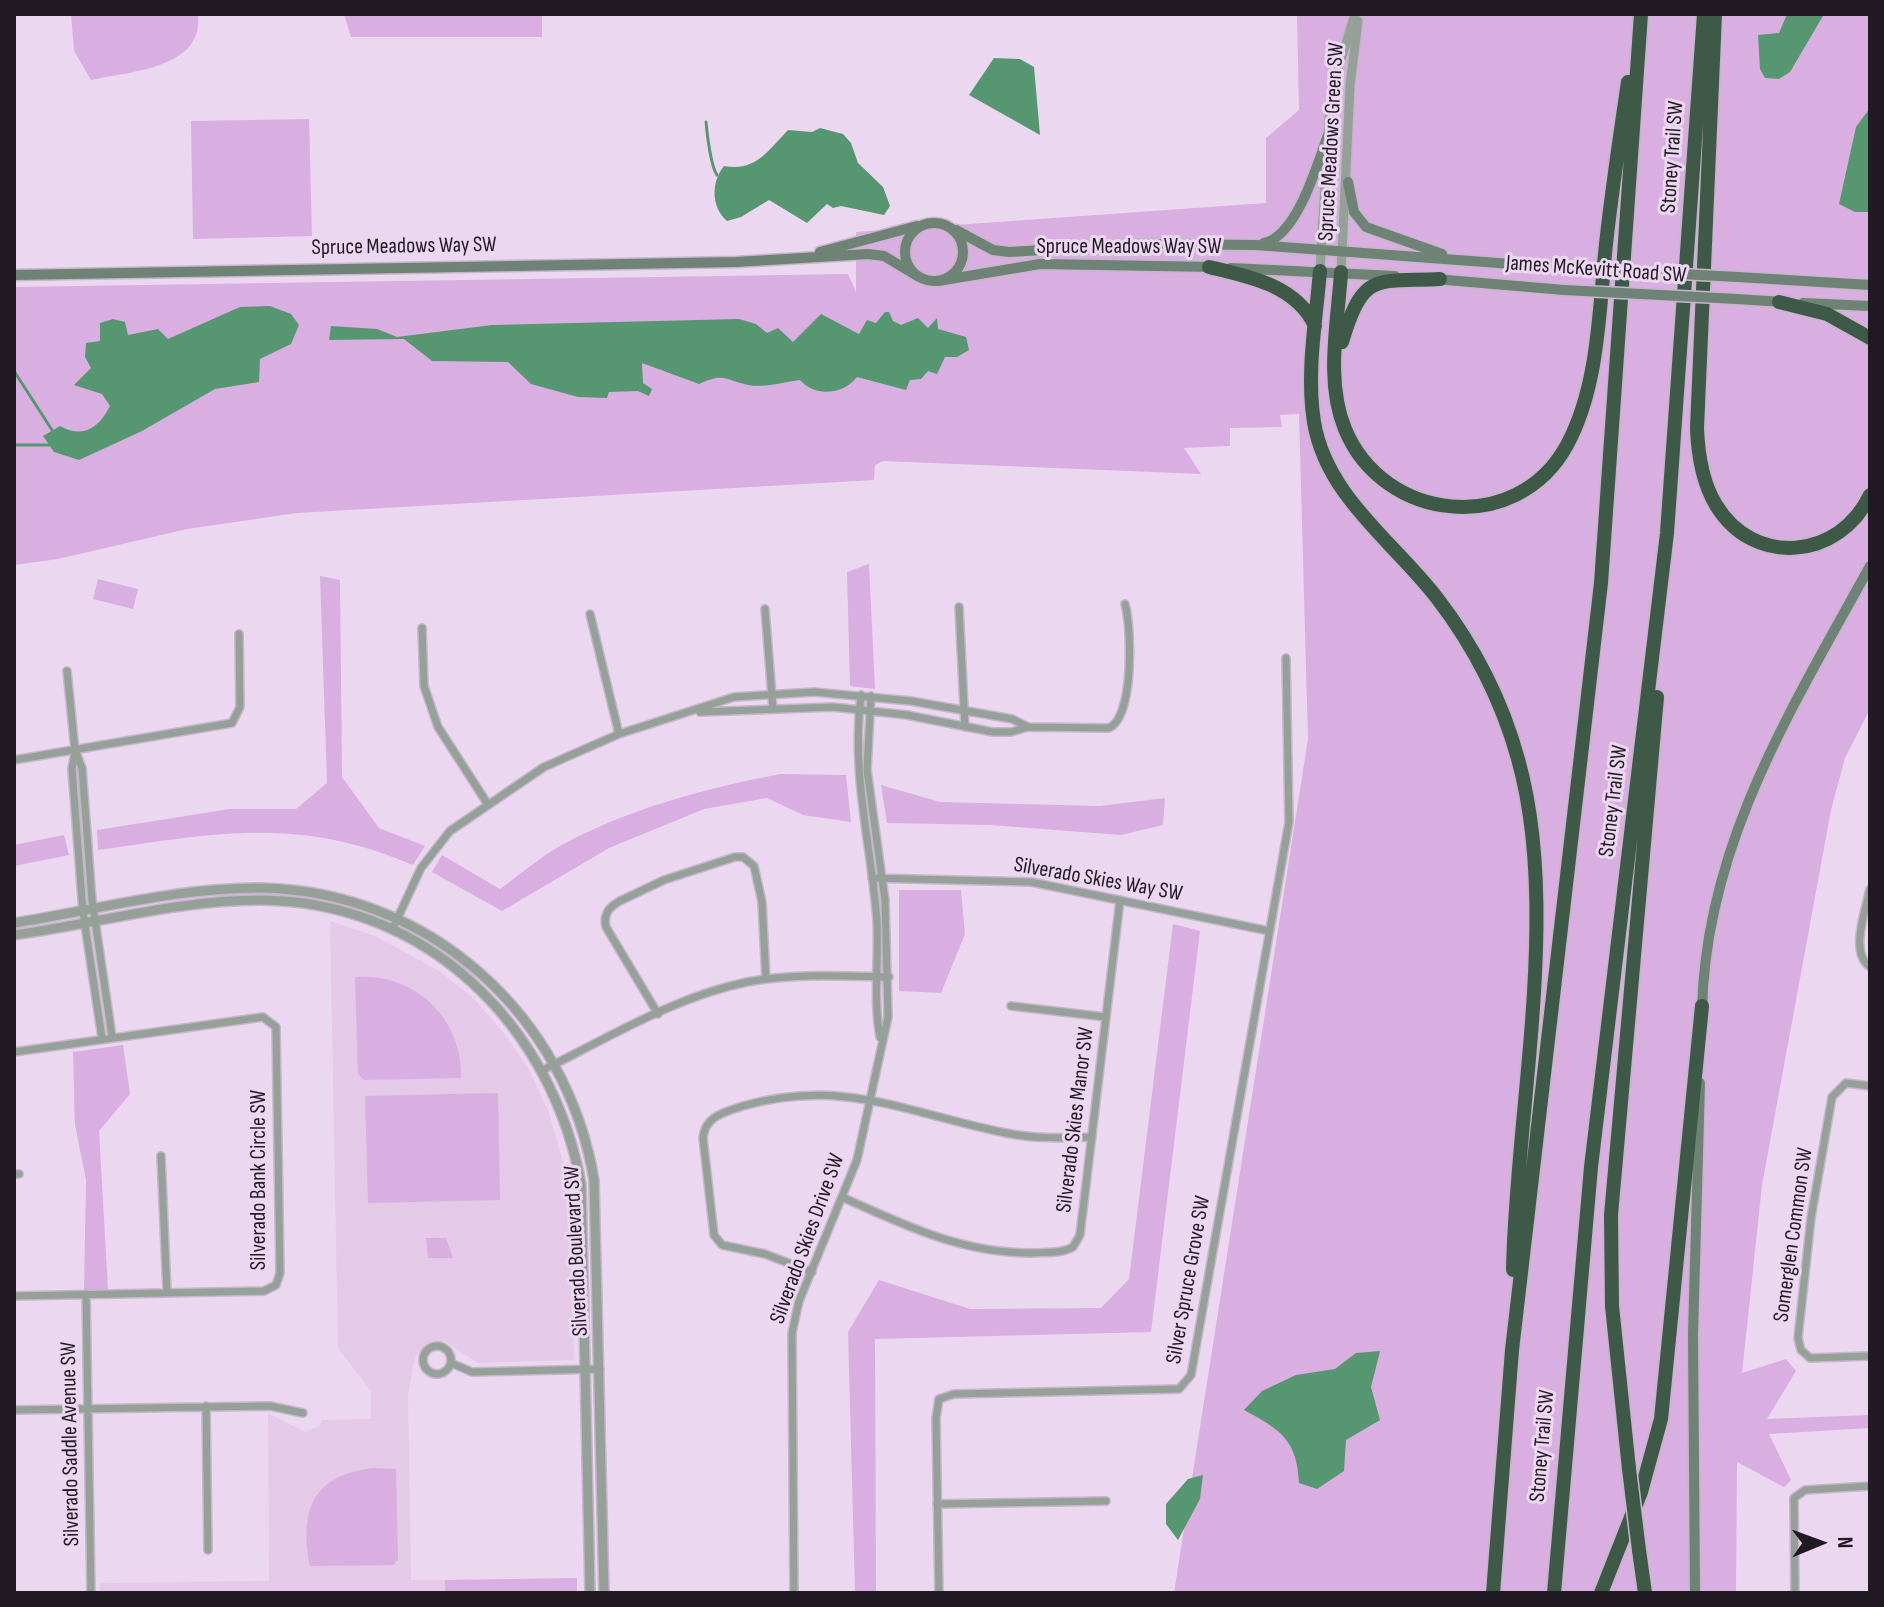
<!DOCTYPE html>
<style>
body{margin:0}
#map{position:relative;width:1884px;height:1607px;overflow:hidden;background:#ecd7f0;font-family:"Sofia Sans Condensed",sans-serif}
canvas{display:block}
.frame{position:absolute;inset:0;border:16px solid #211a23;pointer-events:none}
.north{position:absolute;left:1780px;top:1503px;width:80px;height:80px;-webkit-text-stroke:6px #ecd7f0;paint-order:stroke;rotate:89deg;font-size:22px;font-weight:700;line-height:32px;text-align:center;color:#211a23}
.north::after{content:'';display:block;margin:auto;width:28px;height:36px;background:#211a23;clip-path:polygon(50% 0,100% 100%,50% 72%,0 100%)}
</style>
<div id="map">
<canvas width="1884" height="1607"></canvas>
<div class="frame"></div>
<div class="north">N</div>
</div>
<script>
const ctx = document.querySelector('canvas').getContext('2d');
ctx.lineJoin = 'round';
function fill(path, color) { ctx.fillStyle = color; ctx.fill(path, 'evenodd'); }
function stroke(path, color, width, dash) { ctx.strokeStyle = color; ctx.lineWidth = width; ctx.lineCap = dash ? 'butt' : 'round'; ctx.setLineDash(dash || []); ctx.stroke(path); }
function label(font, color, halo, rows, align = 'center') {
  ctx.font = font + ' "Sofia Sans Condensed",sans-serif'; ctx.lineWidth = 6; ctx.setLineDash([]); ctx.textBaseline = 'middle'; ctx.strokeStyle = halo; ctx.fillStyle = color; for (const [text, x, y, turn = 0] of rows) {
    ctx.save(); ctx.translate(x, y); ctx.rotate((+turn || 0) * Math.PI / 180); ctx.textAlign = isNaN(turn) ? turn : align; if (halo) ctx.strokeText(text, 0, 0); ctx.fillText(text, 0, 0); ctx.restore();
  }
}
const built = new Path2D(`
 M330,921l45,15 66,36 32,26 30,34 25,36 20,42 21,73 5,177 -96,3 -32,-21 -15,-1 -16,15 -7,38 3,186h34v13h-345v-10l169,-2 -1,-168 37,19 14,-6 3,-6 49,-1v-28l-33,-43z`);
const green = new Path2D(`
 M71,14h127c6,55 -67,57 -107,66l-17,-29z
 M344,14h198v23h-191z
 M1297,14h573v695l-25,49 -14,52 -69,375 -20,188 44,-14 10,12 -29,48 103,-4v13l-101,6 22,46 -7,7 -47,-25 -1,131h-562l134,-854 -9,-325 -19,1 2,12 -52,1v18l-46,2 17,26 -318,-13 -8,4 -1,15 -577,33 -110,16 -129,30 -44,6v-278l834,-13 8,18v-60l410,-29v-65l33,-28z
 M309,119l3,117 -119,3 -2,-118z
 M869,564l6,125 -25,-3 -3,-114z
 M320,576l20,4 2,197 37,51 46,18 -12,19c-115,-49 -196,-32 -315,-15l-1,-20 133,-21h66l31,-26z
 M98,579l40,10 -5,20 -40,-10z
 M781,774l65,1 5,47 -48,-7 -36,-17 -63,11 -95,39 -107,63 -70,-39 10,-17 58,34c19,-14 39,-31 60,-43 68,-37 145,-58 221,-72z
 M881,785l59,17 160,4 65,-8 -2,27 -42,10 -131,-10 -103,-2z
 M64,835l5,20 -55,11v-21z
 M899,890h62l4,44 -24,59 -42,-2z
 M1173,924l27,7 -49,401 -276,7 1,254h-21l-7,-261 31,-52 91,29 131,-1 28,-29z
 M355,977c60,-5 108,42 106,101l-97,2 -6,-6z
 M123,1045l7,49 -31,37 9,159h-24l2,-110 -11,-55 -2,-73z
 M498,1093l2,107 -132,3 -3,-107z
 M426,1238h20l7,20h-25z
 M373,1468l23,1 2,91 -5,5 -83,1c-11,-56 3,-91 63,-98z
 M577,1578v15h-132v-13z`);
const water = new Path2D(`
 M1787,14l36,2 -33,56 -11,7 -14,-1 -5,-9 -2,-34 21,-2z
 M994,58l26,1 14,8 6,68 -71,-40z
 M1870,108v104h-15l-16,-8 17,-77z
 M820,128l23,6 8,9 7,20 25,24 7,19 -6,9 -43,-9 -8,2 -6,-4 -20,19 -38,-23 -28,17 -14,4c-16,-14 -16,-39 -3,-55 31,6 44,-15 64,-36l24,2z
 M270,306l21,8 8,11 -8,19 -31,15 -1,23 -44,7 -73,42 -63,29 -25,-8 -11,-16 17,-10c23,13 39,2 50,-20l-8,-12 -28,-9 17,-17 -6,-11 1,-14 14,-2v-18l13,-4 12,3 3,13 30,-6 10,10 72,-32z
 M885,312h4l4,9 8,4 17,-7 10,10 9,-10 1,11 28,8 3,13 -12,7h-12l-8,17 -9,-3 -7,8 -11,1 -4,10 -49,-13c-13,17 -41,21 -57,3 -15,2 -37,8 -52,5 -23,-5 -23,-13 -49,-1l-57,-21 1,20 9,6 -3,7 -11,-5 -29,1 -2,6 -29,-1 -47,-13 -23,-22 -76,-1 -28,-22 -75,1 2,-14 46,3 20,8 95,-12 247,-6 17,5 11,9 11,-5 15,14 28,-28 38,20 8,-14 9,3z
 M1380,1351l-9,36 9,33 -34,20 -2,31 -27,18 -18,-6c-2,-43 -18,-53 -55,-73l18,-19 34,-16 39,-6 21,-16z
 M1203,1475l-3,24 -22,41 -12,-16v-20l22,-25z`);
const stream = new Path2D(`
 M706,122c1,12 5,45 11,53
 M14,371l38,59
 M14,445h35`);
const minor = new Path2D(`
 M959,607l6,120
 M765,609l8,100
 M590,614l29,120
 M422,628l2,58 14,41 49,76
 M67,671l8,79 7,18 10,132 20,136
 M861,695c-10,80 10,147 16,226 2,38 -4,78 3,116
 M700,712l133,-5 74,8 86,17h18l17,-5 81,1c25,-11 23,-99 16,-124
 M75,752l-3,17 11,143 19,126
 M14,760l218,-37 8,-16 -1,-73
 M872,878l159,4 238,49
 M1870,889c-4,21 -21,63 0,78
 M392,930l29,-62 29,-37 94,-64 75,-33 115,-37 80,-5 97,9 101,18 16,8
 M1011,1006l95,11
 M658,1014l-52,-87c-3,-13 3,-20 14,-26l44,-21 71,-23h8l11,9 8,36 4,77
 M14,1052l249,-35 13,10 4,246 -4,12 -12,6 -250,5
 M543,1070c65,-32 131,-73 204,-88 46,-9 95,-6 142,-5
 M1870,1086l-24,-3 -14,14 -21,121 -13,120 3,12 9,8 60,-2
 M161,1156l6,137
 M14,1174h5
 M844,1198c62,28 118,55 187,55 14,-1 30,1 42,-6l7,-12 40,-335
 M812,1272l-47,-18 -43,-9 -8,-10 -11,-97c2,-22 22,-26 40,-32 102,-29 166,8 263,27 28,6 57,5 86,4
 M86,1294l5,299
 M423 1360a14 14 0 1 1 28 0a14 14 0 1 1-28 0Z
 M451,1363l21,9 128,-3
 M206,1406l2,144
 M14,1410l256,-4 33,7
 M937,1504l169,-3
 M794,1593l-2,-260 7,-32 58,-141 31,-143 -3,-117 -18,-130 4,-74
 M939,1593l-3,-175 3,-19 15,-5 225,-5 12,-14 98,-553 -3,-164
 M1795,1593l-1,-95 11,-8 65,-4`);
const tertiary = new Path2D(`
 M1320,271l9,-152 10,-53 16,-52
 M1341,272l9,-186 8,-65
 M14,923c81,-13 166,-36 247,-35 169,3 306,128 333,292l10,413
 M14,935c81,-11 164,-35 246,-35 167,1 292,125 321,284l9,409`);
const secondary = new Path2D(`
 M1348,182l6,30 12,15 76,27
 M905 252a29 29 0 1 1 58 0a29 29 0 1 1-58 0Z
 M956,230l37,20 16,2 139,-8 108,1 309,23
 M1264,243c33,-7 53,-78 64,-108
 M820,252l97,-26
 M1231,268l164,8
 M14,275l722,-13 132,-8 16,2 35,21
 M1738,277l132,8
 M1435,279l129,11
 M938,281l102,-17 175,3
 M1737,299l46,3
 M1803,303l67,3
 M1702,1011c3,-166 90,-303 168,-445
 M1695,1593l-2,-259 7,-251`);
const motorway = new Path2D(`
 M1715,14l-18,414c1,27 5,54 19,77 38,63 124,54 154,-10
 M1209,267c40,9 88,19 106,59
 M1320,271c-4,49 -14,102 -6,151 12,74 80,120 123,176 37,48 65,103 81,161 43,152 -2,351 -5,511
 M1341,272c-3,50 -16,109 4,157 38,93 172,108 222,16 32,-59 32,-136 39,-201 6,-55 14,-108 22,-162
 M1779,302l48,12 43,24
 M1342,342c21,-71 34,-60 98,-63
 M1629,1469l-17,-163 -1,-91 46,-518
 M1639,1550l6,43
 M1493,1593l19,-243 89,-767 40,-569
 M1554,1593l37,-426 76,-634 37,-519
 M1601,1593l40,-101 20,-73 41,-413`);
const secondaryBridge = new Path2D(`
 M1565,268l173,9
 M1564,290l173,9`);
const motorwayBridge = new Path2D(`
 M1629,1469l10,81`);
const streetNames = [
 ["Spruce Meadows Green SW",1332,142,-87],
 ["Stoney Trail SW",1673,157,-86],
 ["Spruce Meadows Way SW",404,247,-1],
 ["Spruce Meadows Way SW",1129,247],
 ["James McKevitt Road SW",1596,270,4],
 ["Stoney Trail SW",1614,801,-83],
 ["Silverado Skies Way SW",1098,880,10],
 ["Silverado Skies Manor SW",1076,1120,-83],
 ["Silverado Bank Circle SW",259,1180,-90],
 ["Somerglen Common SW",1794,1235,-82],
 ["Silverado Skies Drive SW",808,1239,-70],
 ["Silverado Boulevard SW",577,1251,-93],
 ["Silver Spruce Grove SW",1189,1280,-80],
 ["Silverado Saddle Avenue SW",71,1444,-91],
 ["Stoney Trail SW",1543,1446,-85]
];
fill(built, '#e4c9e8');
fill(green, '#d9aee0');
fill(water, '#569772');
stroke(stream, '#569772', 3);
stroke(minor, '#c7b5cb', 10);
stroke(tertiary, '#c7b5cb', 12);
stroke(secondary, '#c7b5cb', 13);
stroke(motorway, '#c7b5cb', 17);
stroke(minor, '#94a098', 7);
stroke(tertiary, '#94a098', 9);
stroke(secondary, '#6f8276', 10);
stroke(motorway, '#3f5949', 14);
stroke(secondaryBridge, '#c7b5cb', 13, []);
stroke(motorwayBridge, '#c7b5cb', 17, []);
stroke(secondaryBridge, '#6f8276', 10);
stroke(motorwayBridge, '#3f5949', 14);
label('22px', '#211a23', '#ecd7f0', streetNames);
</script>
